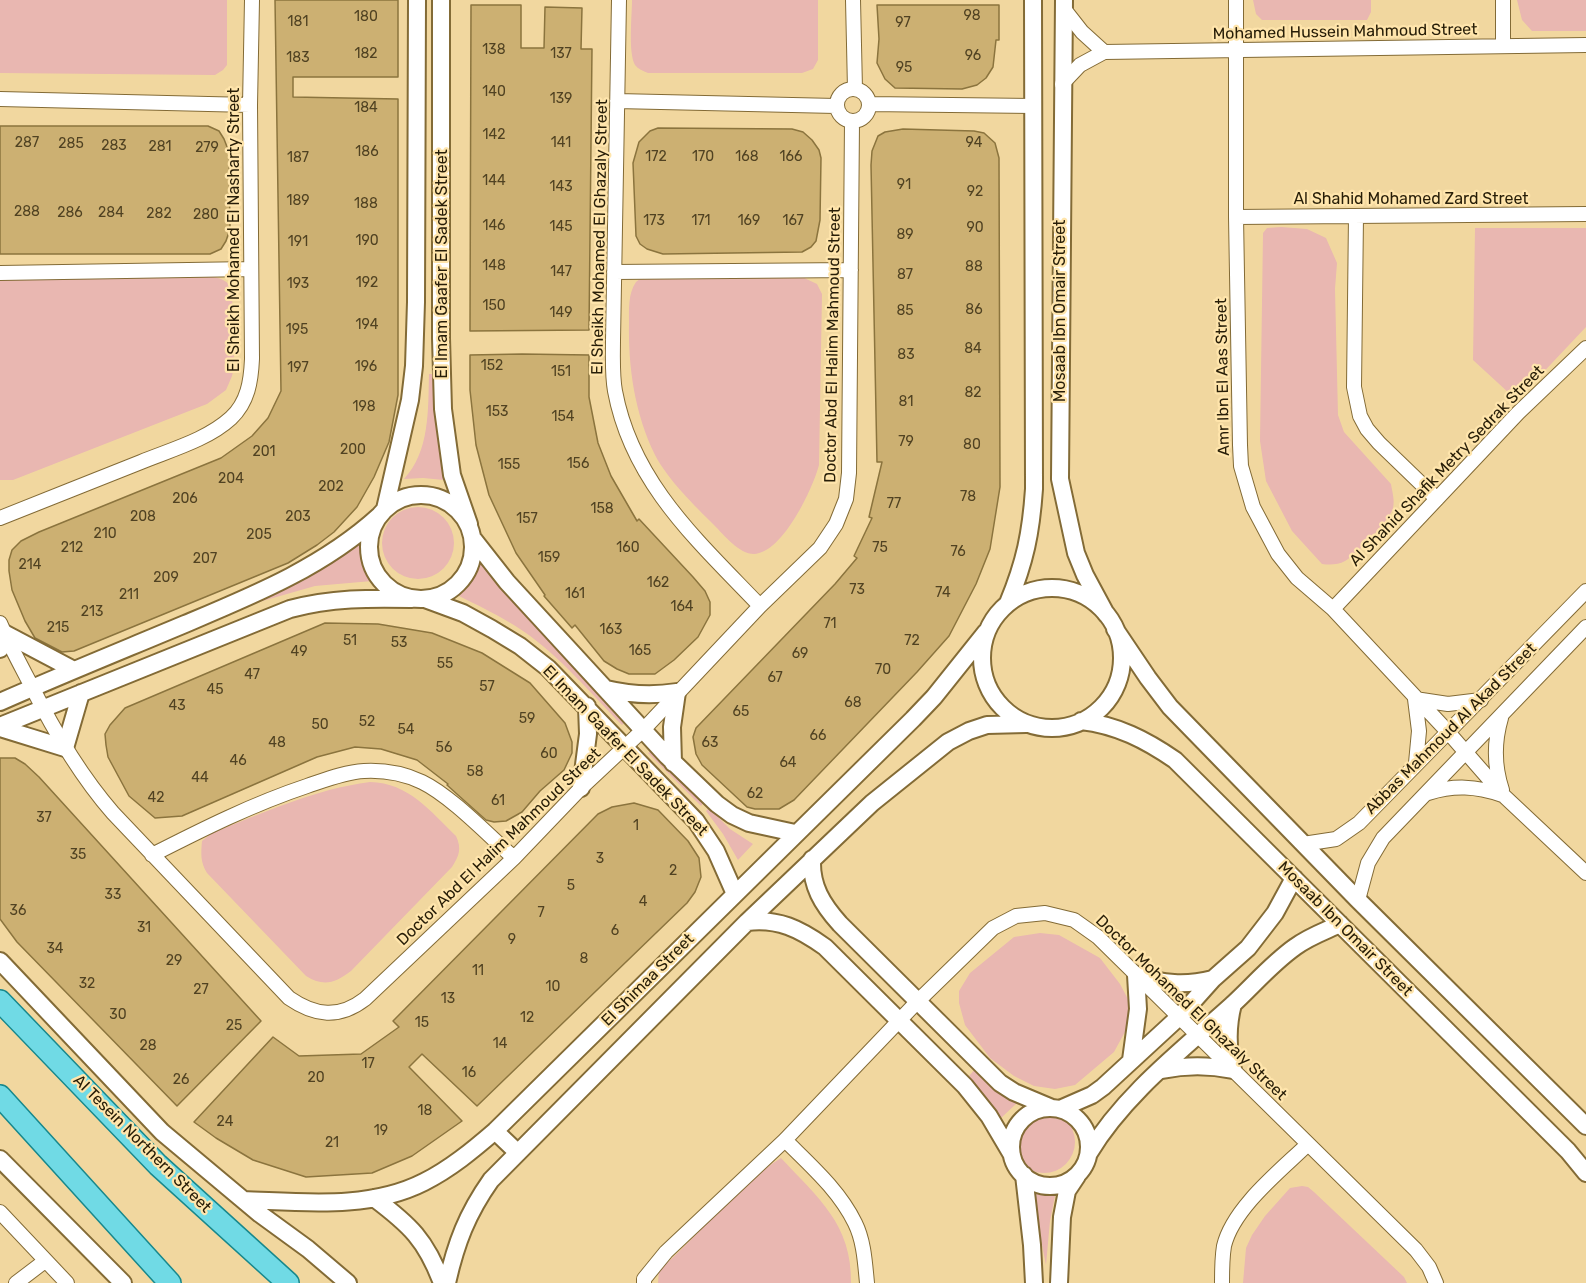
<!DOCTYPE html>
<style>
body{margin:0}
canvas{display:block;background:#f1d79f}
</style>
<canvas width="1586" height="1283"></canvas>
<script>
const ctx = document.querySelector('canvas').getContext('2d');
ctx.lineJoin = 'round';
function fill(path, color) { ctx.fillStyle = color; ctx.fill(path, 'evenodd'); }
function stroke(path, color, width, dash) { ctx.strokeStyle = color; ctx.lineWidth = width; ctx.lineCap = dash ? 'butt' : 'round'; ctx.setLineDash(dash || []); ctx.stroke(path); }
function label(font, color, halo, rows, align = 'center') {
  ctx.font = font + ' Rubik,sans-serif'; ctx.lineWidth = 4.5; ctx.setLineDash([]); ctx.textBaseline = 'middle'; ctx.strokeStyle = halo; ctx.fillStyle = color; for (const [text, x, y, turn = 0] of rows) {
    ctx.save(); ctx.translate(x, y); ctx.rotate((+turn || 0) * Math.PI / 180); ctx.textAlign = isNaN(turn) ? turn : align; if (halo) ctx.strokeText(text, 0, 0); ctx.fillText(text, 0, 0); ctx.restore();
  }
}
const green = new Path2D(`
 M0,0h227v65l-4,5 -8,5 -215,-2z
 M632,0h186v60l-5,9 -11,4h-154c-5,-2 -10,-4 -13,-8 -7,-13 -3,-49 -3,-65z
 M1253,0h118v12l-4,8h-105l-6,-6z
 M1517,0h69v31h-54l-10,-11z
 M1281,227l26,2 19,9 11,25 -2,26 3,126 6,17 47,52c1,7 4,16 2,24 -2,11 -38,48 -48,53 -7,4 -15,4 -23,3l-30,-33 -26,-50 -6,-40 3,-208 4,-5z
 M1475,228h111v99l-68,72 -8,-5 -37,-34z
 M648,275l152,1 17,8 5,10 -3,171c-6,23 -36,88 -65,89 -15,0 -30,-19 -40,-29 -19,-19 -46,-45 -59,-70 -20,-41 -27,-87 -26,-133 0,-12 -1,-29 7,-40 3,-3 8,-5 12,-7z
 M213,277c8,1 15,4 19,12l2,78 -2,9 -6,14 -19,14 -194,76h-13v-200z
 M429,374h7l1,45 7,61 -21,-2 -19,1c26,-28 24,-69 25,-105z
 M382 543a36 36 0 1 1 72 0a36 36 0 1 1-72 0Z
 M361,541l6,31 5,9 -57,5 -56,16 -2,-6 53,-21z
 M481,562c45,57 96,106 147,157l-6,6c-32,-32 -62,-69 -99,-94 -22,-15 -46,-26 -70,-38l15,-13z
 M653,750l51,52 -3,4 -53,-53z
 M370,782c39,1 60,29 86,54 6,13 3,20 -4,31l-101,104c-16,12 -27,16 -45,5l-99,-103c-7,-11 -6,-20 -5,-32l10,-8c51,-20 103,-44 158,-51z
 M709,808l21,21 23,15 -15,16 -15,-26 -17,-23z
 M1040,933l19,2 41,23 20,26 10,19 -4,27 -12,22 -39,33 -20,4 -21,-3 -20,-10 -24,-18 -25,-33 -6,-22v-12l11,-18 44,-36z
 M976,1068l32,30 9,5 -16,15 -32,-42z
 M1013 1142a31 31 0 1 1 62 0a31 31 0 1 1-62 0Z
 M781,1158c37,40 71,66 70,125h-193l1,-13c41,-35 78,-85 122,-112z
 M1302,1186l6,1 6,5 90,85 3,6h-164l3,-35 6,-13 13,-19 25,-28z
 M1031,1190l25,1 -6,30 -4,44z`);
const building = new Path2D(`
 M275,0h123v77h-105v20l105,2v296l-9,47 -15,35 -17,30 -23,25 -17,13 -29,18 -214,88 -12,1 -27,-14 -10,-17 -13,-31 -3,-19v-11l3,-10 9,-9 18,-9 182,-74 31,-22 16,-18 13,-27z
 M471,5h50v43h23l1,-41 37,1 -1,41h11l-3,281 -119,1z
 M877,5h122v35h-3l-3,27 -7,11 -9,7 -15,4 -67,-1 -10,-9 -8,-16 2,-24z
 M0,126h208l11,5 5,8 5,13 1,77 -4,12 -5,8 -11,5h-210z
 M658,128l134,1 11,3 9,8 7,10 2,8 -1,62 -4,21 -5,6 -9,5 -139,2 -16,-5 -7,-5 -4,-8 -3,-73 6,-21 11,-11z
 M903,129l71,2 10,2 11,10 4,15 1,329 -10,62 -14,35 -27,52 -32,36 -123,128 -15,9h-24l-8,-2 -45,-42 -6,-11 -3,-17 3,-9 139,-144 22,-26 -3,-2 18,-38 -3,-1 13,-55h-5l-6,-297 1,-14 6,-15 7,-4z
 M522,354l67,1v42l9,46 13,33 26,45 2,-2 54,58 12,14 5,11v13l-12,22 -24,23 -19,14h-26l-12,-5 -13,-8 -29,-36 -3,3 -28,-32 1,-1 -29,-42 -27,-58 -13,-50 -6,-55v-35z
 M325,623l53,1 54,9 50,20 48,30 35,40 7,19v11l-8,17 -24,21 -18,21 -16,9 -12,1 -8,-2 -28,-25 -11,-10 1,-1 -31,-24 -36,-11 -26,-2 -38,10 -135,59 -27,2 -26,-22 -21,-39 -2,-12 -1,-11 5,-9 15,-17z
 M0,758h15l10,6 14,13 222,244 -84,85 -160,-164 -17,-23z
 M634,803l24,7 30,31 11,17 2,19 -6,15 -8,11 -210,203 -55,-52 -13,13 53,54 -50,35 -40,17 -66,4 -53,-17 -37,-22 -22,-16 79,-85 26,19 62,-2 38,-27 -6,-6 205,-207 14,-7z`);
const minor = new Path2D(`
 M619,0l-6,340c0,17 -1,35 2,51 17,92 84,151 145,215
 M853,0l2,89
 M1236,0v217l4,228 1,21 12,41 25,47 19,24 36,31 115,123 55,63 83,78
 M1503,0v46
 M1064,9l18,23 22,20
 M1062,84l18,-19 24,-13 482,-7
 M837 105a16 16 0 1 1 32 0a16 16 0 1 1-32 0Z
 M0,99l250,6
 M617,101l219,5
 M869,104l164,2
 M1356,216l-2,171 6,29 7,13 12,14 58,56
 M1236,217l350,-3
 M614,272l237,-2
 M0,273l251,-4
 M0,518c47,-19 94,-37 141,-56 29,-12 66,-22 90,-44 17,-16 20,-37 21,-59l-2,-254 2,-105
 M1333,609l185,-196 68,-65
 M0,623c9,21 20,41 31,62 23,46 48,89 82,128l176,185c26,18 50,21 76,1l149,-141 67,-70 62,-58 117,-124 60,-58 16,-24 10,-25 3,-26 3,-351
 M1501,718c-7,24 -7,48 1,72
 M1416,763l3,-32 -4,-32 33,5 33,-4
 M1428,793c26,-8 48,-7 74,2
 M1303,844l33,-5 23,-16 227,-232
 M152,855c51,-26 101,-51 155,-69 18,-6 38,-14 57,-15 20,-1 41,3 58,11 29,14 67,54 92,76
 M1358,900l10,-37 15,-25 203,-211
 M785,1140c25,25 54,50 70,83 9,18 10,40 12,60
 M0,1212l67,71
 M16,1283l29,-22
 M644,1283v-4l22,-27 119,-112 132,-138 76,-74 23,-12 29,-3 29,7 24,17 318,313 13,17 7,16
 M1222,1283c0,-12 0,-25 2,-37 9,-38 56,-75 84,-102`);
const tertiary = new Path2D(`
 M441,0v338l2,71 9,66 17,49
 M1064,0l-4,479 16,74 9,22 21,39
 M369 547a52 52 0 1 1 104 0a52 52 0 1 1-104 0Z
 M385,509l25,-109 4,-34 2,-64 1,-302
 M474,540l33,42 160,174 50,48 15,11 17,8 46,10
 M982 658a70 70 0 1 1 140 0a70 70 0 1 1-140 0Z
 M425,599l38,14 29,16 28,17 28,22 148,153 20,30 19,43
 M1008,603c17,-41 23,-70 26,-114l-1,-489
 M1115,629l33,49 22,29 188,193 228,226
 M0,649l4,-16 70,37
 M606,689c25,6 46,7 71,3l-5,35 1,36
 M0,702c61,-27 123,-52 185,-78 69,-29 138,-57 194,-108
 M1081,721c36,4 65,19 94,39l393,391 18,22
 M0,726l290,-117c41,-11 80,-11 122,-10
 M0,728l65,20 16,-55
 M581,788l7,-54 -1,-28
 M812,859c-1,27 10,45 28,65l160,159 14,9 38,16
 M747,922c31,-4 53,7 78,25l140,139 24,30 23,39
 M0,961l162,171 98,82 48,35 40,34
 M1131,1060l7,-51 -2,-34c27,9 49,11 77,4
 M1162,1070c24,-5 47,-5 71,0 -6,-23 -6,-43 0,-66
 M1011 1147a39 39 0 1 1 78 0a39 39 0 1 1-78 0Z
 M1060,1109l32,-14 11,-8 76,-70 34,-38 35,-31 27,-35 19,-35
 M495,1131l22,21
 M1089,1153c35,-58 92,-102 142,-147 22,-20 40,-42 64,-59 13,-10 30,-16 45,-23
 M0,1159l123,124
 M1024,1175l8,70 2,38
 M374,1198c36,27 52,42 68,85
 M243,1200c60,2 126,10 181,-18 26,-13 49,-32 71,-51l418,-412 21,-22 52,-65
 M447,1283c9,-40 20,-69 44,-103l256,-258 125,-119 76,-61 21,-11 18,-6 39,-1
 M1059,1283l3,-66 5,-26 10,-15`);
const primary = new Path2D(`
 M0,1001l158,164 130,118
 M0,1096l170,187`);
const numberNames = [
 ["98",972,16],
 ["180",366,17],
 ["181",298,22],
 ["97",903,23],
 ["138",494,50],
 ["182",366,54],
 ["137",561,54],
 ["96",973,56],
 ["183",298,58],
 ["95",904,68],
 ["140",494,92],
 ["139",561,99],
 ["184",366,108],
 ["142",494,135],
 ["287",27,143],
 ["141",561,143],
 ["94",974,143],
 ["285",71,144],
 ["283",114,146],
 ["281",160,147],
 ["279",207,148],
 ["186",367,152],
 ["172",656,157],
 ["170",703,157],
 ["168",747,157],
 ["166",791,157],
 ["187",298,158],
 ["144",494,181],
 ["91",904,185],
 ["143",561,187],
 ["92",975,192],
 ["189",298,201],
 ["188",366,204],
 ["288",27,212],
 ["286",70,213],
 ["284",111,213],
 ["282",159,214],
 ["280",206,215],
 ["173",654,221],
 ["171",701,221],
 ["169",749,221],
 ["167",793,221],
 ["146",494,226],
 ["145",561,227],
 ["90",975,228],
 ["89",905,235],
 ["190",367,241],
 ["191",298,242],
 ["148",494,266],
 ["88",974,267],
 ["147",561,272],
 ["87",905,275],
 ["192",367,283],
 ["193",298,284],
 ["150",494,306],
 ["86",974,310],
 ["85",905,311],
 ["149",561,313],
 ["194",367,325],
 ["195",297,330],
 ["84",973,349],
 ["83",906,355],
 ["152",492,366],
 ["196",366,367],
 ["197",298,368],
 ["151",561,372],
 ["82",973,393],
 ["81",906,402],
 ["198",364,407],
 ["153",497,412],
 ["154",563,417],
 ["79",906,442],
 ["80",972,445],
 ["200",353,450],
 ["201",264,452],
 ["156",578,464],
 ["155",509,465],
 ["204",231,479],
 ["202",331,487],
 ["78",968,497],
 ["206",185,499],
 ["77",894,504],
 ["158",602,509],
 ["208",143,517],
 ["203",298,517],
 ["157",527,519],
 ["210",105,534],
 ["205",259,535],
 ["212",72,548],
 ["160",628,548],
 ["75",880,548],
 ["76",958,552],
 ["159",549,558],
 ["207",205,559],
 ["214",30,565],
 ["209",166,578],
 ["162",658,583],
 ["73",857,590],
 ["74",943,593],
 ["161",575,594],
 ["211",129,595],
 ["164",682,607],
 ["213",92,612],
 ["71",830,624],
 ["215",58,628],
 ["163",611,630],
 ["51",350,641],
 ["72",912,641],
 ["53",399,643],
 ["165",640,651],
 ["49",299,652],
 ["69",800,654],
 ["55",445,664],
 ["70",883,670],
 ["47",252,675],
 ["67",775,678],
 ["57",487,687],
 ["45",215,690],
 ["68",853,703],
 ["43",177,706],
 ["65",741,712],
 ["59",527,719],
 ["52",367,722],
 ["50",320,725],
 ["54",406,730],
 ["66",818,736],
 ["48",277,743],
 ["63",710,743],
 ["56",444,748],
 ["60",549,754],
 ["46",238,761],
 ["64",788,763],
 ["58",475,772],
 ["44",200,778],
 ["62",755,794],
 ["42",156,798],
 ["61",498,801],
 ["37",44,818],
 ["1",636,826],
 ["35",78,855],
 ["3",600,859],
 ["2",673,871],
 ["5",571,886],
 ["33",113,895],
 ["4",643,902],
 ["36",18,911],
 ["7",541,913],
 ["31",144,928],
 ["6",615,931],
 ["9",512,940],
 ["34",55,949],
 ["8",584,959],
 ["29",174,961],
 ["11",478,971],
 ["32",87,984],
 ["10",553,987],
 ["27",201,990],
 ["13",448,999],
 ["30",118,1015],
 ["12",527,1018],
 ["15",422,1023],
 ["25",234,1026],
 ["14",500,1044],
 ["28",148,1046],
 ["17",368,1064],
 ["16",469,1073],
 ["20",316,1078],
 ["26",181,1080],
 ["18",425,1111],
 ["24",225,1122],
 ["19",381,1131],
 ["21",332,1143]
];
const streetNames = [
 ["Mohamed Hussein Mahmoud Street",1345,32,-1],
 ["Al Shahid Mohamed Zard Street",1411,199],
 ["El Sheikh Mohamed El Nasharty Street",234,230,-90],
 ["El Sheikh Mohamed El Ghazaly Street",600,237,-89],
 ["El Imam Gaafer El Sadek Street",442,264,-90],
 ["Mosaab Ibn Omair Street",1060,311,-90],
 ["Doctor Abd El Halim Mahmoud Street",833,345,-89],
 ["Amr Ibn El Aas Street",1223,377,-91],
 ["Al Shahid Shafik Metry Sedrak Street",1447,466,-46],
 ["Abbas Mahmoud Al Akad Street",1451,729,-45],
 ["El Imam Gaafer El Sadek Street",625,751,46],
 ["Doctor Abd El Halim Mahmoud Street",499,847,-44],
 ["Mosaab Ibn Omair Street",1345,929,45],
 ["El Shimaa Street",648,980,-45],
 ["Doctor Mohamed El Ghazaly Street",1191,1008,44],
 ["Al Tesein Northern Street",142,1144,45]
];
fill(green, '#e9b7b1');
fill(building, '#ccb072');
stroke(building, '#8b743e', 1.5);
stroke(minor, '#836b36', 16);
stroke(tertiary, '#836b36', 20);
stroke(primary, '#18888c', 24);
stroke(minor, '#fff', 14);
stroke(tertiary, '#fff', 16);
stroke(primary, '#70dae5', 21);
label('14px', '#504222', null, numberNames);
label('16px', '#271d07', '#ffe5ac', streetNames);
</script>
